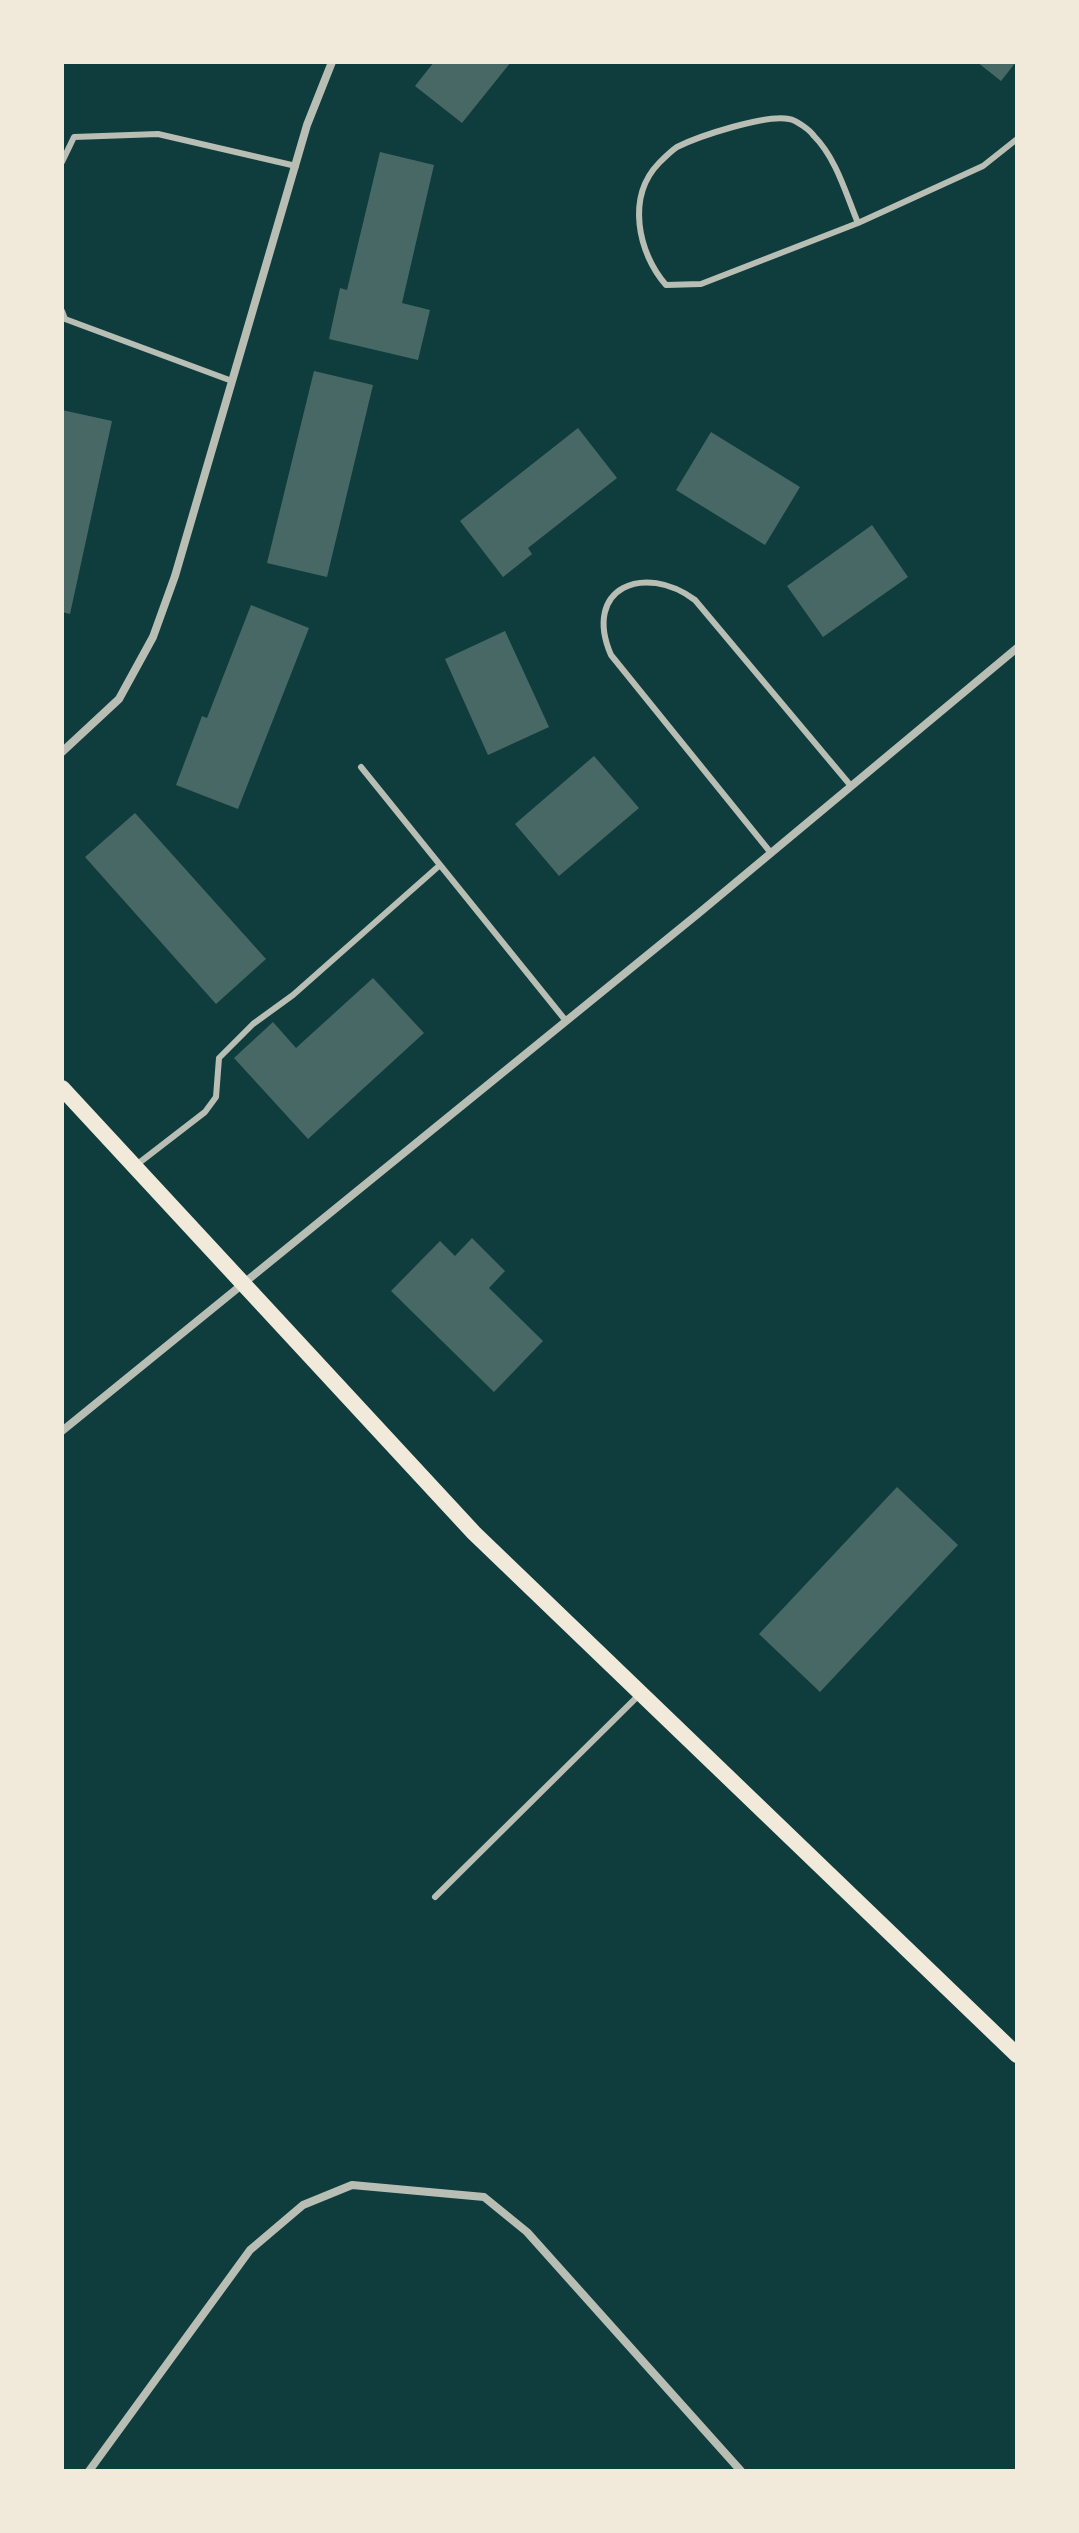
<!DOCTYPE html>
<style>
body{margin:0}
#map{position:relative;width:1079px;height:2533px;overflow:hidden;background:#0f3d3e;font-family:Merriweather,serif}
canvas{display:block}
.frame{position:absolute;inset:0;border:64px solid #f1e9da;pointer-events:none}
</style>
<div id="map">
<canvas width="1079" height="2533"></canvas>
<div class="frame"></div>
</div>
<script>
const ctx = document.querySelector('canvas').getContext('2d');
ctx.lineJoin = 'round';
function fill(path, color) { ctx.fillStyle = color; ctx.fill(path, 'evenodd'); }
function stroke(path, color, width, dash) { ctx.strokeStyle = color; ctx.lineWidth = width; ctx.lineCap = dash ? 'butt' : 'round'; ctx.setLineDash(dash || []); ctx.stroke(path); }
const building = new Path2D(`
 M434,62h77l-49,61 -47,-37z
 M977,62h39l-15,19z
 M380,152l54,13 -32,138 28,7 -12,50 -89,-21 11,-51 7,2z
 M314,371l59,14 -46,192 -60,-14z
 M62,410l50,11 -42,193 -8,-2z
 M578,428l39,50 -89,70 4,6 -29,23 -43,-56z
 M711,432l89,55 -35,58 -89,-55z
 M872,525l36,52 -85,60 -36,-51z
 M251,605l58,23 -71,181 -62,-24 26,-69 5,2z
 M505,631l44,96 -61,28 -43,-96z
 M594,756l45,52 -80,68 -44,-52z
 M135,813l131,146 -50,45 -131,-147z
 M373,978l51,55 -116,106 -74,-81 39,-36 23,26z
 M472,1238l33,33 -16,17 54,53 -49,51 -103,-101 49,-50 15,15z
 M897,1487l61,58 -138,147 -61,-58z`);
const service = new Path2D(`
 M62,162l12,-25 84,-3 138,32
 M858,223c-12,-29 -22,-65 -44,-87 -4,-6 -18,-16 -25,-17 -23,-5 -90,17 -112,28 -6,4 -13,11 -18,16 -33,34 -21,90 7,122l35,-1 157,-61 125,-57 34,-27
 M62,311l3,8 167,62
 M361,767l205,254
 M771,853l-160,-198c-29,-67 33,-93 84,-55l156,186
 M135,1166l70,-54 11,-15 3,-39 34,-34 40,-29 147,-130
 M435,1897l205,-203`);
const minor = new Path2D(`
 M62,752l57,-53 34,-62 22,-61 132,-451 25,-63
 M62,1431l637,-518 318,-265
 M89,2471l161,-221 53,-45 49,-20 132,12 43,35 214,239`);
const secondary = new Path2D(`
 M62,1088l412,445 543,522`);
fill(building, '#486865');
stroke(service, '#b8beb3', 6);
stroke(minor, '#b8beb3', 8);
stroke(secondary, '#f1e9da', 16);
</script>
